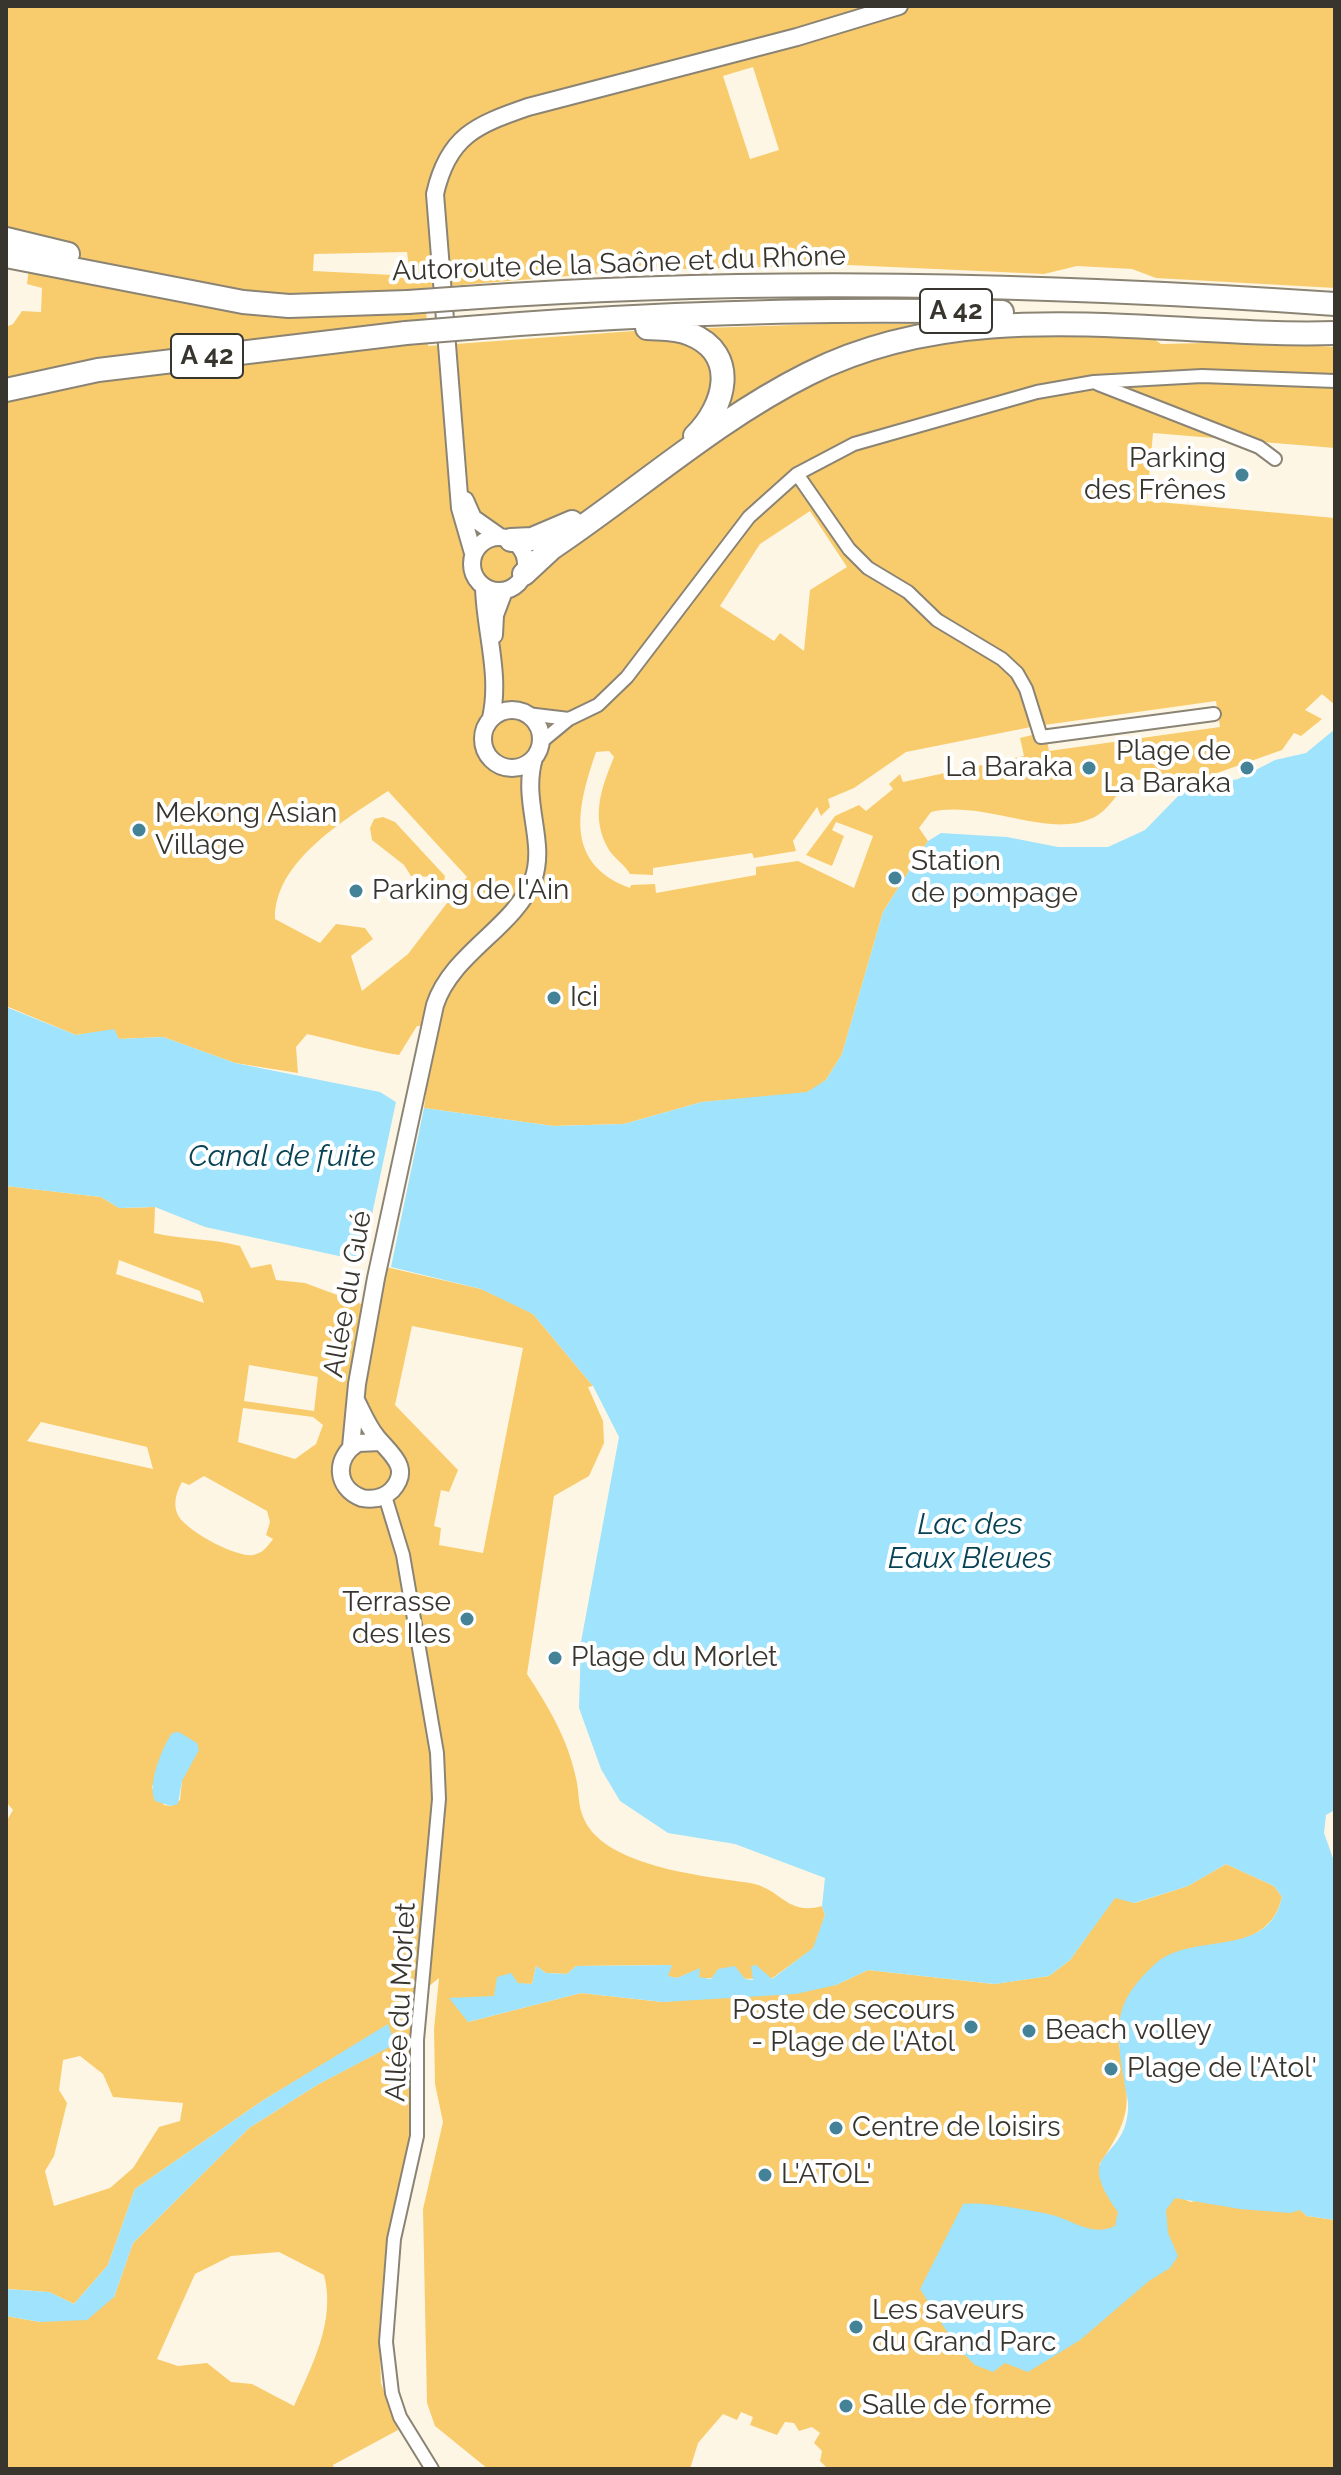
<!DOCTYPE html>
<meta charset="utf-8">
<style>
body{margin:0}
#map{position:relative;width:1341px;height:2475px;overflow:hidden;background:#fef6e5;font-family:Raleway,sans-serif}
canvas{display:block}
.frame{position:absolute;inset:0;border:8px solid #38352f;pointer-events:none}
</style>
<div id="map">
<canvas width="1341" height="2475"></canvas>
<div class="frame"></div>
</div>
<script>
const ctx = document.querySelector('canvas').getContext('2d');
ctx.lineJoin = 'round';
function fill(path, color) { ctx.fillStyle = color; ctx.fill(path, 'evenodd'); }
function stroke(path, color, width, dash) { ctx.strokeStyle = color; ctx.lineWidth = width; ctx.lineCap = dash ? 'butt' : 'round'; ctx.setLineDash(dash || []); ctx.stroke(path); }
function label(font, color, halo, rows, align = 'center') {
  ctx.font = font + ' Raleway,sans-serif'; ctx.lineWidth = 8; ctx.setLineDash([]); ctx.textBaseline = 'middle'; ctx.strokeStyle = halo; ctx.fillStyle = color; for (const [text, x, y, turn = 0] of rows) {
    ctx.save(); ctx.translate(x, y); ctx.rotate((+turn || 0) * Math.PI / 180); ctx.textAlign = isNaN(turn) ? turn : align; if (halo) ctx.strokeText(text, 0, 0); ctx.fillText(text, 0, 0); ctx.restore();
  }
}
const green = new Path2D(`
 M6,6h1329v282l-179,-10 -24,-9 -55,-3 -33,8 -196,-9 -209,5 -214,18 3,58 219,-16 175,-6h117l206,9 16,11 88,-2 86,5v101l-182,-15 -6,68 188,17v187l-13,-11 -17,16 17,9 -21,17 -7,-3 -12,17 -79,28 -4,-4 -15,3 -9,9 -7,-12 -26,6 -14,-1c-10,14 -21,34 -38,40 -43,19 -107,-19 -159,-7l-12,16 9,13 -45,71 -41,142 -16,26 -19,13 -105,9 -78,22 -71,2 -129,-18 2,-16 -17,-3 14,-63h-6l-18,29c-32,-5 -60,-14 -92,-21l-11,13 2,26 -63,-10 -72,-26 -44,2 -5,-9 -38,5 -70,-29v-679l7,-3 9,-13 19,1 1,-24 -15,-4 2,-16 -23,-4zM753,67l26,83 -29,9 -27,-83zM407,252l2,14 -4,6 -12,3 -80,-4 1,-17zM810,511l37,56 -37,23 -6,61 -24,-18 -6,8 -54,-35 40,-62zM1216,701l4,26 -171,24 -5,-26zM1031,727l1,8 -12,3 4,18 -121,26 -3,-8 -11,10 4,5 -27,22 -7,-6 -24,11 -29,39 26,11 12,-30 -12,-6 4,-8 37,14 -19,52 -56,-27 -42,6v8l-100,18 -1,-9 -24,1 -1,3c-68,-25 -52,-83 -34,-136l13,-1 5,6c-13,32 -24,61 -5,93 6,9 16,15 21,24l23,1v-7l99,-15 2,5 42,-7 -3,-10 24,-34 4,9 9,-9 -2,-8 26,-11 52,-36zM388,791l79,86 -59,77 -46,37 -11,-35 22,-17 -8,-11 -29,-4 -16,19 -45,-24c-1,-58 70,-99 113,-128z
 M383,817l12,5 50,54 -2,11 -9,5 -6,-2 5,-13 -22,-1 -7,-11 -32,-25 -2,-12 4,-9z
 M6,1186l95,11 18,11 36,-1 -1,26c29,7 57,5 86,13l11,22 20,-4 5,16 29,3 59,22 9,-41 108,25 27,12 25,13 60,72 -5,1 15,34 1,22 -15,33 -35,20 -27,178c21,32 41,65 49,104 3,12 2,25 6,36 17,53 123,62 168,69 31,5 36,33 72,23l3,9 -11,33 -43,31 -72,-1v-9l-22,9 -10,-2 4,-11 -95,1 -9,8 -21,-1 -10,-7 -4,18c-28,-2 -46,20 -64,38l113,-29 82,9 173,-17 32,-15 126,14 55,-8 21,-16 45,-63 20,6 53,-17 38,-22 48,22 8,11c-10,46 -59,47 -97,53l-68,82c10,66 22,75 -18,133l92,37 7,-2 102,10 7,6 28,4v249h-507l-8,-8 2,-10 -8,-8 6,-10 -8,-6 -13,4 -5,-8 -9,-1 -8,13 -27,-10 3,-8 -12,-5 -4,8 -14,-6 -25,29 -8,26h-202l-53,-43 -8,-23 -4,-194 20,-87 -8,-38 -1,-55 5,-51 -22,18 -6,139 -26,122 -6,74 2,52 17,47 -65,35 1,4h-328v-153l34,6 74,-25 19,-54 116,-115 68,-43 77,-41 -6,-19 -126,76 -127,88 -27,76 -34,39 -25,-12 -43,-3v-467l7,-12 -7,-8zM119,1260l81,31 4,12 -88,-29zM412,1326l111,22 -40,205 -44,-8 2,-17 -7,-2 7,-36 8,2 9,-22 -63,-65zM249,1365l69,12 -4,34 -70,-10zM243,1408l70,9 10,8 -7,19 -21,15 -57,-17zM41,1422l106,25 6,22 -126,-28zM204,1476l63,35 3,11 -4,13 7,4c-6,8 -10,14 -20,16 -17,3 -71,-26 -76,-42 -4,-11 0,-22 5,-31l7,3zM160,1758l22,23 -2,19 -9,6 -7,-1 -12,-17zM80,2056l23,18 10,23 70,6 -3,18 -21,6 -26,41 -23,20 -56,18 -9,-35 9,-15 13,-53 -8,-13 4,-30zM279,2252l45,23c12,46 -12,90 -30,131l-42,-22 -21,-2 -24,-19 -29,3 -21,-7 38,-85 36,-18z`);
const water = new Path2D(`
 M1335,729v1081l-9,5 -2,18 11,31v356l-28,-4 -7,-6 -10,3 -50,-4 -65,-11 -9,12 2,23 10,23 -8,12 -21,13 -69,59 -52,32 -23,-9 -12,9 -18,-7 -19,-19 -36,-57 43,-85c15,-3 77,7 93,12 20,7 38,20 59,10l3,-14c-46,-65 6,-48 10,-102 1,-9 -3,-21 -4,-30 -8,-54 -12,-76 31,-116 38,-34 113,-3 127,-67l-8,-11 -48,-22 -38,22 -54,17 -19,-5 -45,62 -21,16 -54,8 -127,-14 -32,15 -40,9 -133,8 -82,-9 -113,29 -19,-24 45,-2 3,-19 14,-4 7,10 14,1 4,-18 10,7 21,1 9,-8 96,-1 -4,11 9,2 23,-10 -1,9 12,2 7,-10 17,-3 10,13 8,1 -2,-14 5,-1 16,14 41,-31 12,-33 -3,-9 3,-28 -90,-34 -67,-11 -48,-32 -19,-32 -22,-61 2,-66 38,-205 -26,-51 -60,-72 -52,-25 -90,-22 33,-159 129,18 71,-2 78,-22 105,-10 19,-12 16,-26 41,-142 45,-71 13,-8 66,4 51,10h50l37,-17 40,-41 53,-10 37,-19 31,-7z
 M6,1007l70,28 38,-6 5,10 44,-2 72,26 145,29 16,10 -34,159 -157,-34 -50,-20 -36,1 -18,-11 -95,-11z
 M179,1732l18,11 2,7 -17,31 -4,23 -7,2 -16,-5c-8,-17 7,-53 17,-68z
 M388,2024l7,20 -78,41 -68,43 -116,115 -19,54 -27,23 -47,2 -34,-6v-27l43,3 25,12 34,-39 27,-76 127,-88z`);
const street = new Path2D(`
 M1098,384l161,63 16,12
 M797,474l52,75 19,19 40,24 29,28 65,39 15,14 9,16 15,48 173,-23
 M527,714l42,5
 M540,743l29,-24 29,-14 29,-28 122,-160 48,-43 57,-30 183,-52 57,-10 108,-6 133,5
 M385,1496l18,59 34,198 2,46 -22,241v96l-23,103 -8,103 6,51 8,24 32,52`);
const secondary = new Path2D(`
 M465,500l8,18 27,19
 M472 564a27 27 0 1 1 54 0a27 27 0 1 1-54 0Z
 M473,553l-13,-45 -25,-314c13,-58 41,-69 93,-87l269,-70 102,-31
 M484,587c1,44 17,87 7,131
 M494,635l1,-20 9,-24
 M483 739a29 29 0 1 1 58 0a29 29 0 1 1-58 0Z
 M357,1402c6,12 11,24 19,34 12,16 37,31 16,54 -8,8 -19,10 -30,8 -27,-10 -28,-41 -4,-55l23,-1
 M351,1447l6,-63 19,-106 59,-273c17,-52 79,-77 98,-125 14,-39 -12,-78 1,-122`);
const highway = new Path2D(`
 M6,239l62,15
 M6,256l237,46 46,4 119,-4
 M465,298c290,-21 580,-14 870,6
 M468,328c178,-15 356,-20 534,-16
 M647,328c15,1 30,0 43,6 50,20 35,73 5,102
 M6,390l92,-20 308,-37
 M511,540l21,-1 40,-17
 M524,574l28,-26c85,-57 164,-128 256,-174 164,-83 352,-36 527,-41`);
const highwayBridge = new Path2D(`
 M408,302l57,-4
 M406,333l62,-5`);
const markers = [
 [1242,475,8,"#448298"],
 [1089,768,8,"#448298"],
 [1247,768,8,"#448298"],
 [139,830,8,"#448298"],
 [895,878,8,"#448298"],
 [356,891,8,"#448298"],
 [554,998,8,"#448298"],
 [467,1619,8,"#448298"],
 [555,1658,8,"#448298"],
 [971,2027,8,"#448298"],
 [1029,2031,8,"#448298"],
 [1111,2069,8,"#448298"],
 [836,2128,8,"#448298"],
 [765,2175,8,"#448298"],
 [856,2327,8,"#448298"],
 [846,2406,8,"#448298"]
];
const shields = [
 [956,311,72],
 [207,356,72]
];
const shieldNames = [
 ["A 42",956,311],
 ["A 42",207,356]
];
const streetNames = [
 ["Autoroute de la Saône et du Rhône",619,264,-2],
 ["Allée du Gué",348,1294,-80],
 ["Allée du Morlet",401,2002,-87]
];
const poiNames = [
 ["Parking",1226,459,"right"],
 ["des Frênes",1226,491,"right"],
 ["Plage de",1231,752,"right"],
 ["La Baraka",1231,784,"right"],
 ["La Baraka",1073,768,"right"],
 ["Mekong Asian",155,814],
 ["Village",155,846],
 ["Station",911,862],
 ["de pompage",911,894],
 ["Parking de l'Ain",372,891],
 ["Ici",570,998],
 ["Terrasse",451,1603,"right"],
 ["des Iles",451,1635,"right"],
 ["Plage du Morlet",571,1658],
 ["Poste de secours",955,2011,"right"],
 ["- Plage de l'Atol",955,2043,"right"],
 ["Beach volley",1045,2031],
 ["Plage de l'Atol'",1127,2069],
 ["Centre de loisirs",852,2128],
 ["L'ATOL'",781,2175],
 ["Les saveurs",872,2311],
 ["du Grand Parc",872,2343],
 ["Salle de forme",862,2406]
];
const waterNames = [
 ["Canal de fuite",282,1157],
 ["Lac des",970,1525],
 ["Eaux Bleues",970,1559]
];
fill(green, '#f8cc6c');
fill(water, '#9fe3fc');
stroke(street, '#8b8475', 16);
stroke(secondary, '#8b8475', 20);
stroke(highway, '#8b8475', 26);
stroke(street, '#fff', 12);
stroke(secondary, '#fff', 16);
stroke(highway, '#fff', 22);
stroke(highwayBridge, '#8b8475', 26, []);
stroke(highwayBridge, '#fff', 22);
for (const [x, y, r, color] of markers) { const dot = new Path2D(); dot.arc(x, y, r, 0, 2 * Math.PI); ctx.fillStyle = color; ctx.fill(dot); stroke(dot, '#fff', 3); }
for (const [x, y, w] of shields) { const box = new Path2D(); box.roundRect(x - w / 2, y - 22, w, 44, 6); ctx.fillStyle = '#fff'; ctx.fill(box); stroke(box, '#38352f', 2); }
label('bold 26px', '#38352f', null, shieldNames);
label('28px', '#38352f', '#fff', streetNames);
label('28px', '#38352f', '#fff', poiNames, 'left');
label('italic 30px', '#074354', '#fff', waterNames);
</script>
